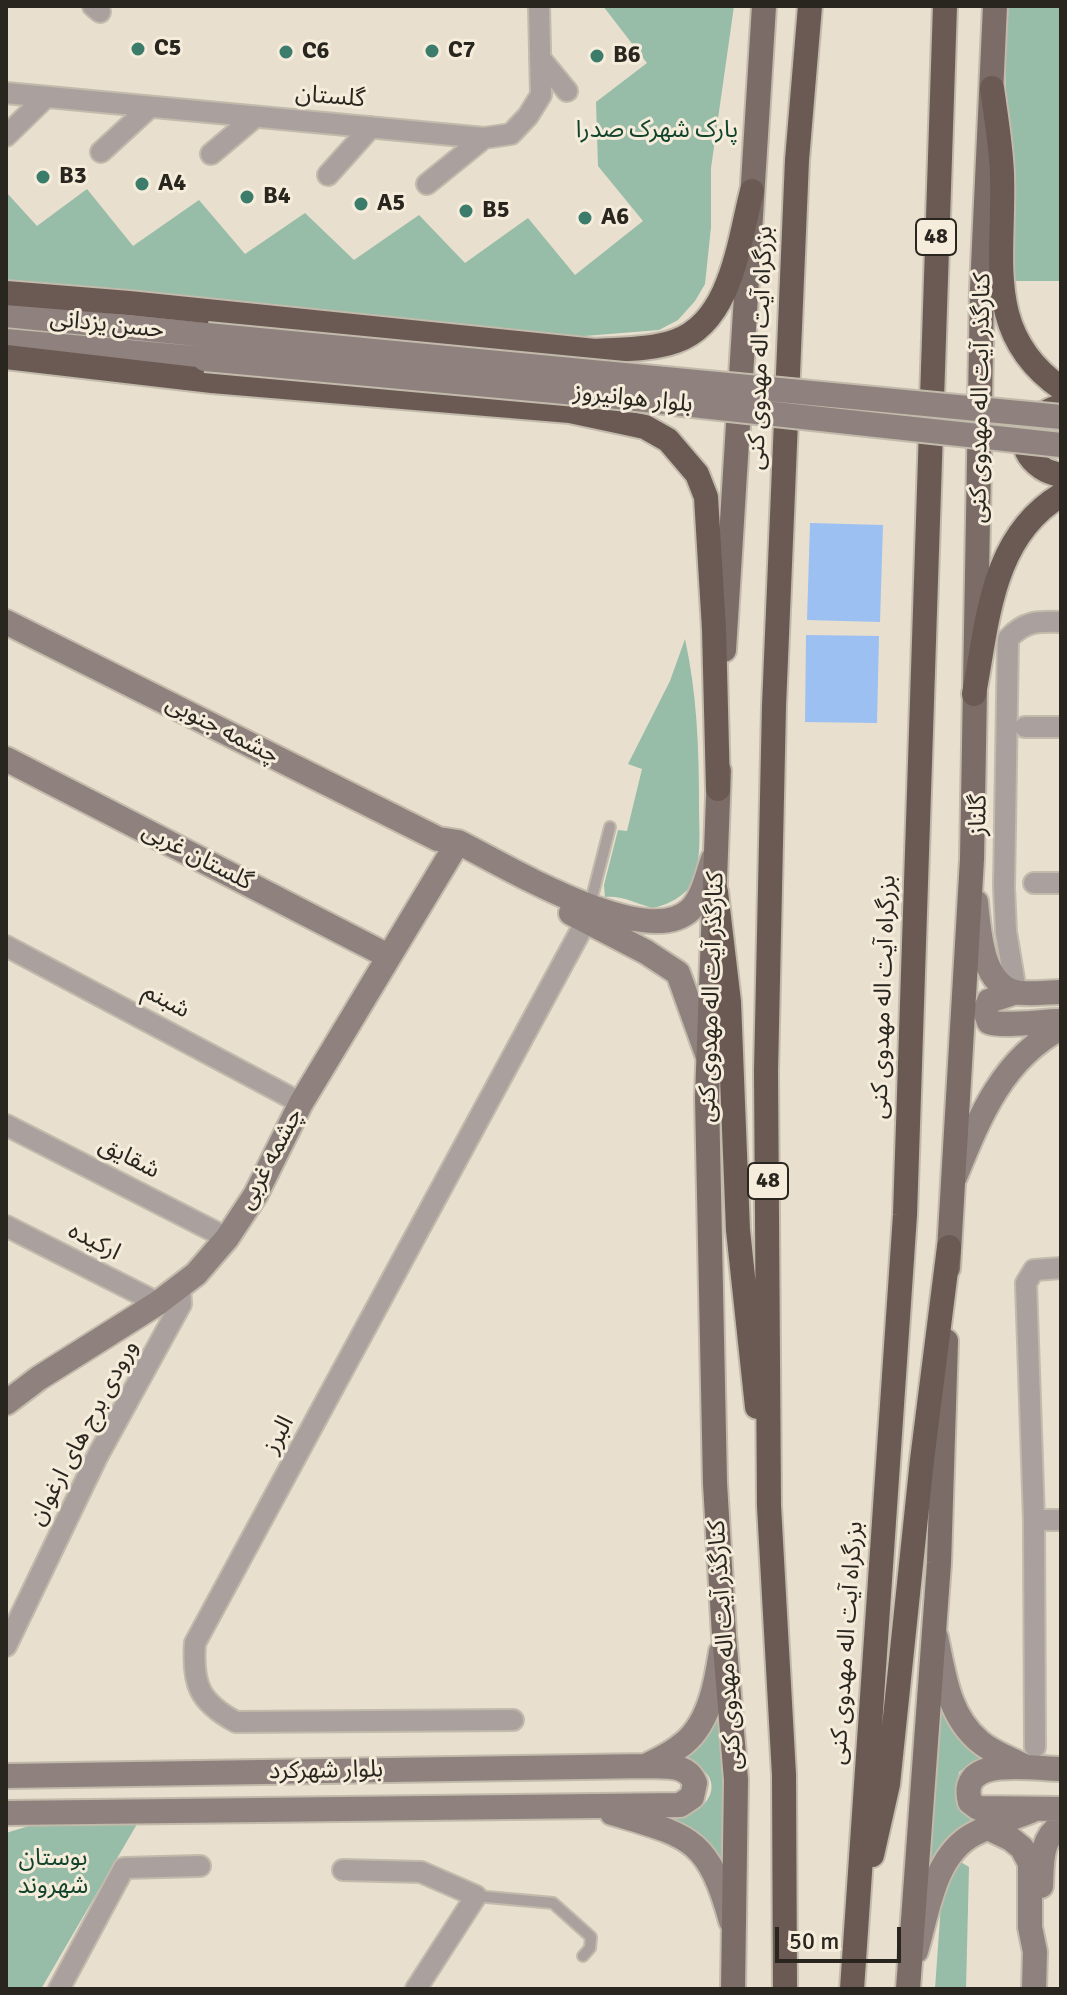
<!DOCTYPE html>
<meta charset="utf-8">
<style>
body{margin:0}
#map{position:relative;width:1067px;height:1995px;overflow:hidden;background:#e8dfce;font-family:Signika,sans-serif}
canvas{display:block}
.frame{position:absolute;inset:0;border:8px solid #292620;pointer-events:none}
.scale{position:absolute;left:775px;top:1927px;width:126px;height:36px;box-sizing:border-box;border:4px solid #292620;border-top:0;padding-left:10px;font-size:24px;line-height:28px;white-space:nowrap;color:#292620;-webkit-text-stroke:6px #f5ecdb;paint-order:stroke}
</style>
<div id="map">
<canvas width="1067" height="1995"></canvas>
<div class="frame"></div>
<div class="scale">50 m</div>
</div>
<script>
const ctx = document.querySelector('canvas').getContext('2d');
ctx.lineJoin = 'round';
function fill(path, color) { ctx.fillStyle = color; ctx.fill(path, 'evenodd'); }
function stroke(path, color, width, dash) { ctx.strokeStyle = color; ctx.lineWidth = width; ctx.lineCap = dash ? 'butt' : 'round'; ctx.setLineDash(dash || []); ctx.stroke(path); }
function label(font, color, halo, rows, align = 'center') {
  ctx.font = font + ' Signika,"Noto Sans Arabic",sans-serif'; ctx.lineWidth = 6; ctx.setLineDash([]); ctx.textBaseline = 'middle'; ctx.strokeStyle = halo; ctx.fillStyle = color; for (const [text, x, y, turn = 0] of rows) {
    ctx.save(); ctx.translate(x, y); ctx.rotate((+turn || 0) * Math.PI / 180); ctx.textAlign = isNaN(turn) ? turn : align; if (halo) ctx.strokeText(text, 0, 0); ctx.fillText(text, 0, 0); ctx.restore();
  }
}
const green = new Path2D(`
 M603,6h131l-23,162v59l-6,57 -10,17 -17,19 -19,10 -87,7 -566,-52v-93l31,34 50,-37 46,57 66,-46 46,54 60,-41 49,47 65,-45 46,48 63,-45 47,57 68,-54 -45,-55 -2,-64 51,-39z
 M1006,6h55v275h-52c0,-92 -5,-183 -3,-275z
 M685,639c12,55 14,110 14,167 0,25 3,51 -6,75 -6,14 -25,24 -40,27 -16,-4 -31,-13 -48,-11l-1,-12 14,-55 9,1 15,-62 -14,-5 42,-83z
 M941,1678l48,78 -12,4 -18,12 -3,22 2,9 32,15 -67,83z
 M722,1702l7,189 -77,-73c13,0 26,0 38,-4 19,-8 31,-30 12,-45 -6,-6 -15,-8 -23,-12z
 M137,1824l-96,165h-35v-156l23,-7z
 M959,1861l10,6 -3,122h-31l7,-99z`);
const water = new Path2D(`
 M810,523l73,2 -3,97 -73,-2z
 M806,635l73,1 -2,87 -72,-1z`);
const lane = new Path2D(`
 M590,905l20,-78
 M476,1896l77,7 38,34 -1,11 -7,8`);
const street = new Path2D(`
 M93,6l7,6
 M540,58l27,33
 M6,93l478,45 27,-4 17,-18 13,-21 -2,-89
 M6,136l40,-39
 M101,152l49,-45
 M211,154l44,-37
 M328,175l43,-48
 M427,184l57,-46
 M1025,727h36
 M1034,883h27
 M6,946l295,157
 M1016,992l-10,-60 -2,-45 4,-248c16,-18 30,-18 53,-17
 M6,1125l221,113
 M6,1226l152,77
 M1034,1520h27
 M6,1646l91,-189 84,-153 -1,-18
 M513,1720l-277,2c-37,-20 -44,-38 -41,-79l391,-722
 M1035,1747l-1,-227 -8,-237 8,-13 27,-2
 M343,1870l78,2 55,24 -60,93
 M59,1989l65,-121 76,-2`);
const secondary = new Path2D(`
 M6,315l201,20
 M6,341l199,18
 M6,622l432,217 20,3c46,23 190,111 233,67 12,-12 16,-34 22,-50
 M6,759l382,197
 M976,902c3,28 5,81 39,90 14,3 32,0 46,0
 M571,913l75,39 32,21 29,81
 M1016,992l-27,9 -4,10 4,11c15,5 53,-1 72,-1
 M955,1177c24,-59 47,-118 106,-149
 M6,1403l33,-25 119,-75 38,-29 31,-36 29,-44 45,-91 157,-261
 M936,1637c8,37 12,78 43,104 12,11 30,17 45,25
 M646,1766c11,-6 23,-11 33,-19 30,-20 37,-63 42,-95
 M1061,1769c-29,0 -104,-15 -91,33l8,6 83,1
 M6,1776l640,-10c19,1 41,-3 49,17l-3,14 -12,8 -674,8
 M612,1813c77,23 96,24 119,108
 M988,1828l23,11 11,9 8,15v64l5,25 -1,37
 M1041,1886c1,-23 -1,-47 20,-61
 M916,1951c12,-40 18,-96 58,-117 19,-10 40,-16 59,-24`);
const primary = new Path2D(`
 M724,650l40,-644
 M719,771l-12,326 8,386 9,152 12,145 -3,209
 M948,1268l24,-409 10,-570 13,-283
 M908,1989l31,-426 7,-222`);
const highway = new Path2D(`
 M992,88c4,29 9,58 10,86 3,84 -20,159 59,214
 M6,293l123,10 466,48c26,-2 56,-1 81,-10 56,-20 63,-101 76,-150
 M6,357l206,24 358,30 75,16 23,13 29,34 9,23 8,132 4,160
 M1055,408c-29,11 -44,39 -13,60 5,4 13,5 19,8
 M974,694c14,-73 17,-157 87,-199
 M716,892l13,110 9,228 19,177
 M872,1855l16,-71 34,-324 27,-213
 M785,1989l-1,-214 -15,-269 -3,-435 8,-365 23,-546 13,-154
 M852,1989l53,-774 40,-1209`);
const secondaryBridge = new Path2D(`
 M207,335l854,82
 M205,359l404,37 452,49`);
const markers = [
 [138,49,8,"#3b7c6b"],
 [432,51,8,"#3b7c6b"],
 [286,52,8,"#3b7c6b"],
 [597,56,8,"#3b7c6b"],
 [43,177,8,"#3b7c6b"],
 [142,184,8,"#3b7c6b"],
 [247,197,8,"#3b7c6b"],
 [361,204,8,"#3b7c6b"],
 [466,211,8,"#3b7c6b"],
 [585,218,8,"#3b7c6b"]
];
const shields = [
 [936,237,40],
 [768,1181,40]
];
const shieldNames = [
 ["48",936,237],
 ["48",768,1181]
];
const poiNames = [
 ["C5",154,49],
 ["C7",448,51],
 ["C6",302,52],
 ["B6",613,56],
 ["B3",59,177],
 ["A4",158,184],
 ["B4",263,197],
 ["A5",377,204],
 ["B5",482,211],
 ["A6",601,218]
];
const streetNames = [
 ["گلستان",330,97,5],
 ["حسن یزدانی",107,325,6],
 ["بزرگراه آیت اله مهدوی کنی",761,348,-88],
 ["کنارگذر آیت اله مهدوی کنی",981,398,-89],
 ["بلوار هوانیروز",633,399,6],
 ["چشمه جنوبی",222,730,27],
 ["گلناز",979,815,-89],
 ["گلستان غربی",197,857,27],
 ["کنارگذر آیت اله مهدوی کنی",712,997,-88],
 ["بزرگراه آیت اله مهدوی کنی",884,997,-88],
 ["شبنم",166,1001,28],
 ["شقایق",129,1158,27],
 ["چشمه غربی",271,1159,-62],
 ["ارکیده",94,1242,27],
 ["ورودی برج های ارغوان",84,1433,-62],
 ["البرز",279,1435,-62],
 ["بزرگراه آیت اله مهدوی کنی",847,1643,-86],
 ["کنارگذر آیت اله مهدوی کنی",726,1645,-94],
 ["بلوار شهرکرد",326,1771,-1]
];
const parkNames = [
 ["پارک شهرک صدرا",657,131],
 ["بوستان",53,1859],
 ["شهروند",53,1887]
];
fill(green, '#97bca7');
fill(water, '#9dc0f3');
stroke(lane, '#c2baab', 14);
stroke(street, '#c2baab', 24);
stroke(secondary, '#c2baab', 28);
stroke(primary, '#c2baab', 28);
stroke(highway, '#c2baab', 28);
stroke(lane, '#aaa19e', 10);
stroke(street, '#aaa19e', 20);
stroke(secondary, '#8f827e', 24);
stroke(primary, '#7c6c67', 24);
stroke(highway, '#6b5a54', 24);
stroke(secondaryBridge, '#c2baab', 28, []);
stroke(secondaryBridge, '#8f827e', 24);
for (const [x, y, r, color] of markers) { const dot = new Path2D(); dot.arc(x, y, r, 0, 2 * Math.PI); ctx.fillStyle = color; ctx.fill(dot); stroke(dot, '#f5ecdb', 3); }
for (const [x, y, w] of shields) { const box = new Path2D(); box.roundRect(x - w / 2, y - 18, w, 36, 6); ctx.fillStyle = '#f5ecdb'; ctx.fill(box); stroke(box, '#292620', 2); }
label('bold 22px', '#292620', null, shieldNames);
label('bold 24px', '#292620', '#f5ecdb', poiNames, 'left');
label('24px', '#292620', '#f5ecdb', streetNames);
label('24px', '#12442d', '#f5ecdb', parkNames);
</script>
